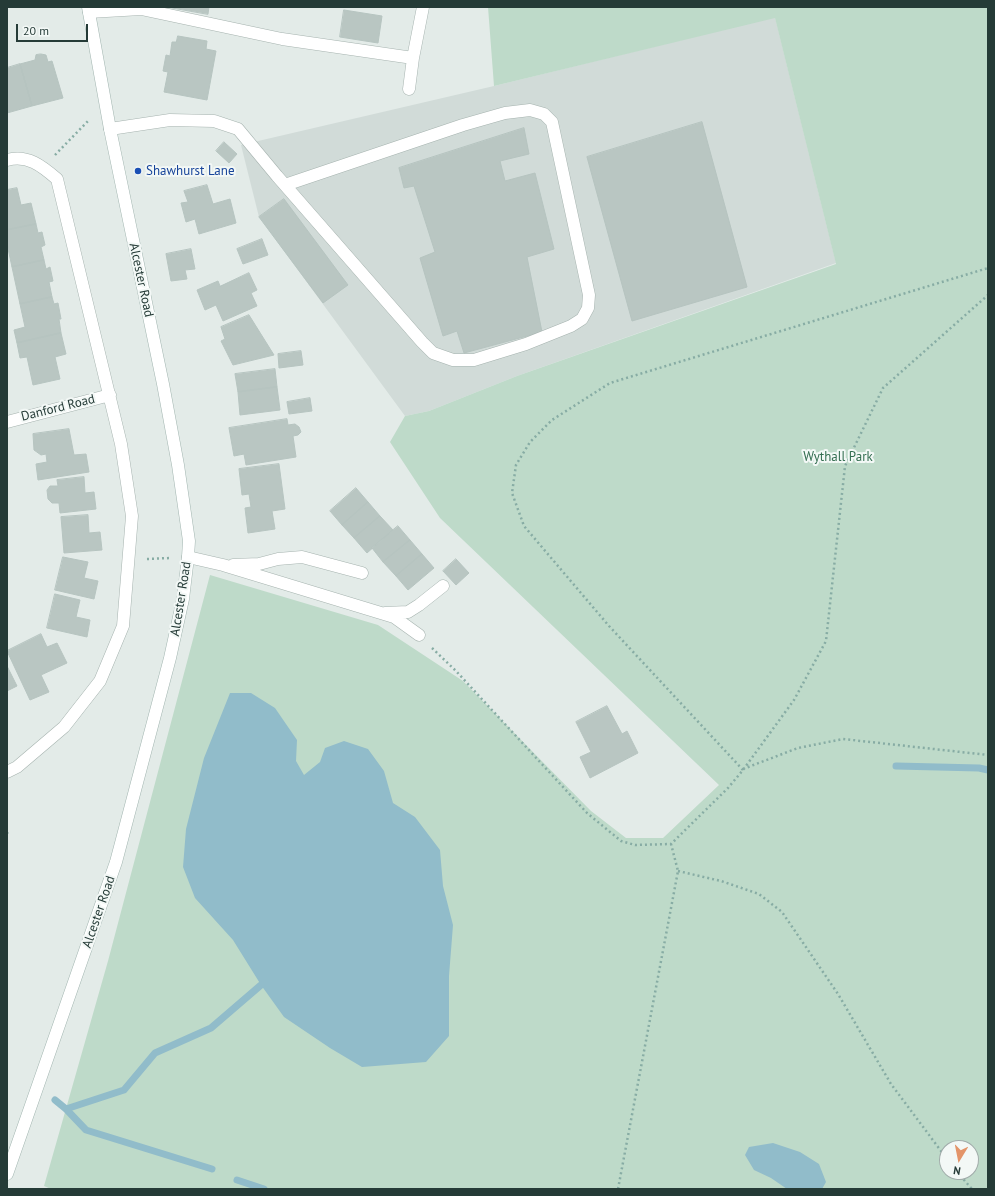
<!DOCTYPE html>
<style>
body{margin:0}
#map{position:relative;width:995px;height:1196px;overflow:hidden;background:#e3ebe8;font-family:"PT Sans",sans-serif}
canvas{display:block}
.frame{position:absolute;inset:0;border:8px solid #253b37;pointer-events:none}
.north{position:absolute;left:939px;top:1140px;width:40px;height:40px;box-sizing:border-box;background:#f3f8f6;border:1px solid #a1acaa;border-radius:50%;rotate:190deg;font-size:11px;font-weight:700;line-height:16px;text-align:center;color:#253b37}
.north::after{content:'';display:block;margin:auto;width:14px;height:18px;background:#e39469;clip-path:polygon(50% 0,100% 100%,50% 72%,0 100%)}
.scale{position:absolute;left:16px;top:24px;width:72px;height:18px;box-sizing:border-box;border:2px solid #253b37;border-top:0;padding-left:5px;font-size:12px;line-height:14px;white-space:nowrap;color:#253b37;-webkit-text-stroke:3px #f3f8f6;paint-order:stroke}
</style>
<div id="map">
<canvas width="995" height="1196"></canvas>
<div class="frame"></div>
<div class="north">N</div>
<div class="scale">20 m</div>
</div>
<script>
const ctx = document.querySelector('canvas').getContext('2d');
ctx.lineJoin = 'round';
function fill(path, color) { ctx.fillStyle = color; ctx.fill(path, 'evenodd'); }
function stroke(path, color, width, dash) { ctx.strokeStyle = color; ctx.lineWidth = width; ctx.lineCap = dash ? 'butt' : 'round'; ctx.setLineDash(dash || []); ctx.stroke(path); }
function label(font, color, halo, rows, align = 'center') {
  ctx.font = font + ' "PT Sans",sans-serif'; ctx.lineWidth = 4; ctx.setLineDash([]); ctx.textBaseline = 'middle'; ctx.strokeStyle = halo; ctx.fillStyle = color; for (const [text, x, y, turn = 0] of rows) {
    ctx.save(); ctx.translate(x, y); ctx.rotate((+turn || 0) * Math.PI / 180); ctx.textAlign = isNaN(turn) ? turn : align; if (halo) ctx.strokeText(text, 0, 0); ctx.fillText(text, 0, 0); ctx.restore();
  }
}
const built = new Path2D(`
 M775,17l61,246 -319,113 -88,35 -24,5 -146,-199 -18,-72 253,-59z`);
const green = new Path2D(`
 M488,7h500v1182h-937l-7,-3 64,-225 102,-386 168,50 85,56 128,130 35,27h37l56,-53 -279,-267 -50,-76 15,-26 24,-5 88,-35 319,-112 -61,-246 -281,68zM947,1148h24v24h-24z`);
const water = new Path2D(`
 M230,693h21l24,15 22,32 -1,21 8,14 16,-13 5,-14 19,-7 24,8 16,22 9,32 22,14 25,33 3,36 10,39 -4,51v60l-23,26 -64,5 -32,-19 -46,-31 -23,-32 -28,-45 -38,-42 -12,-31 3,-38 18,-71z
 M773,1143l27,9 19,12 7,18 -4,7h-35l-16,-11 -17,-8 -9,-15 4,-8z`);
const stream = new Path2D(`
 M896,766l83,2 9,2
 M55,1100l11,9 20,21 126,39
 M66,1109l58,-19 31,-37 56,-25 50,-43
 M237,1180l27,9`);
const building = new Path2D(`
 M167,7h42l-1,7z
 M344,10l38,6 -4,27 -38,-6z
 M178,36l29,5 -1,8 10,2 -9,49 -43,-8 4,-20 -5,-1 3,-16 4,1 2,-14h4z
 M41,54l5,1 2,7 4,-1 11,37 -31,8 -12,-42 15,-4 1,-5z
 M20,64l12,42 -25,7v-45z
 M702,122l45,165 -115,34 -45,-164z
 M524,128l5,26 -29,7 5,20 30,-8 19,76 -27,8 15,75 -78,21 -7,-22 -14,5 -23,-78 15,-6 -21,-66 -10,2 -5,-20z
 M224,142l13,12 -8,9 -13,-12z
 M207,185l6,19 17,-5 6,24 -37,11 -4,-15 -9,3 -5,-19 7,-1 -4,-11z
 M17,188l4,17 10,-2 5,21 -29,6v-40z
 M284,199l64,86 -25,18 -64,-86z
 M36,224l2,9 4,-1 3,13 -4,2 3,13 -32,7 -5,-23v-14z
 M262,239l6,16 -25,9 -6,-15z
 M191,249l4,20 -10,1 2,9 -16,2 -5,-27z
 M44,260l2,9 4,-2 3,14 -4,1 3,15 -32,7 -8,-37z
 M249,273l8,17 -6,3 6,13 -34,15 -7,-16 -11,5 -8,-20 21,-9 2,5z
 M52,297l2,7 4,-1 3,16h-2l2,14 -44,10 -3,-13 11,-3 -5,-23z
 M249,315l25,40 -41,10 -12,-24 4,-2 -4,-12z
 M61,333l5,21 -11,3 5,22 -27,6 -6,-28 -7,1 -3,-15z
 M301,351l2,14 -24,3 -1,-14z
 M275,369l2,18 -39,5 -3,-18z
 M277,387l3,23 -40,5 -2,-23z
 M310,398l2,13 -23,3 -2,-12z
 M287,419l1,6 7,-1 4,3 2,5 -3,3 -5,1 3,21 -50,8 -2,-11 -10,2 -5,-28z
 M69,429l5,26 12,-1 3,18 -51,8 -2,-16 11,-2 -1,-8 -5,1 -7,-5 -1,-16z
 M279,464l6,45 -13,2 3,18 -27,4 -3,-25 6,-1 -2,-13 -7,1 -3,-26z
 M84,477l1,16 9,-1 2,17 -36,4 -1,-10h-7l-4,-4 -1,-9 3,-4h8l-1,-6z
 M356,488l12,14 -26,23 -12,-14z
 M368,502l12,14 -26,22 -12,-13z
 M88,515l1,18 11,-1 2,18 -38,3 -3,-36z
 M380,516l13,14 -26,23 -13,-15z
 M398,526l12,14 -27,22 -11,-14z
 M410,540l12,14 -26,22 -13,-14z
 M422,554l12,14 -26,22 -12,-14z
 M63,557l25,5 -4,16 14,3 -4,18 -39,-9z
 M456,559l13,14 -13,12 -13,-14z
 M55,594l25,6 -4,17 14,3 -3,17 -40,-9z
 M41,634l6,13 10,-4 10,20 -26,12 8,17 -19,8 -23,-49z
 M7,666l10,20 -10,5z
 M607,706l15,28 5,-3 11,22 -48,25 -10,-21 11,-5 -15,-30z`);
const path = new Path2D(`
 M55,155l34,-35
 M147,559l23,-1
 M432,648l24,23 131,142 34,28 14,4 36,-1 57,-56 15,-18 51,-70 32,-59 19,-175 38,-78 105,-93
 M743,769l55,-21 45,-9 145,16
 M743,770l-134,-144 -85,-100 -12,-33 4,-28 14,-23 22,-22 58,-37 378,-115
 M7,833l1,-1
 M678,871l43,10 38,13 23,18 56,82 53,90 56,75
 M957,1172l15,17
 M618,1189l60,-318 -7,-27`);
const lane = new Path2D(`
 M89,12l52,-3 141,30 131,19
 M409,89l4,-31 10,-51
 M110,129l60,-9 44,1 24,8 39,47 145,166 11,11 20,7h21l52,-16 45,-18 11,-7 6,-11 1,-13 -37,-173 -8,-8 -14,-4 -25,3 -42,12 -178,60
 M188,557l35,8 171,52 25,18
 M233,565l26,-1 19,-5 24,-2 60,16
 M385,613l23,-1 11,-7 24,-19`);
const street = new Path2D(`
 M7,160c20,-6 35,6 50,19l64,265 11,72 -9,110 -23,55 -36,46 -47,40 -10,5
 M7,422l103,-27`);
const secondary = new Path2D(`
 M7,1174l109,-312 54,-204 13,-59 5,-42 1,-16 -11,-76 -15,-81 -53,-255 -22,-122`);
const markers = [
 [138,171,4,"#1a4fb4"]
];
const transitNames = [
 ["Shawhurst Lane",146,171]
];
const streetNames = [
 ["Alcester Road",141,280,78],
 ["Danford Road",58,408,-14],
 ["Alcester Road",181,599,-81],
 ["Alcester Road",99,912,-71]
];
const parkNames = [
 ["Wythall Park",838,457]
];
fill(built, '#d1dbd8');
fill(green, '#bedac9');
fill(water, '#91bcca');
stroke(stream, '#91bcca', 7);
fill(building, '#b9c6c2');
stroke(building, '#b6c4c0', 1);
stroke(lane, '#a6b3af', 13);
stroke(street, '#a6b3af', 13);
stroke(secondary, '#a3b6b1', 13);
stroke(path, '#87aca4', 2.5, [2, 3]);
stroke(lane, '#fff', 12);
stroke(street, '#fff', 12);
stroke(secondary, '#fff', 12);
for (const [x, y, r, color] of markers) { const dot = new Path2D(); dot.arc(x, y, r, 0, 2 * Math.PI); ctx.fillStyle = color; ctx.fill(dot); stroke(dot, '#f3f8f6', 1.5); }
label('13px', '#164399', '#f3f8f6', transitNames, 'left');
label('13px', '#253b37', '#f3f8f6', streetNames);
label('13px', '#336d50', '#f3f8f6', parkNames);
</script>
